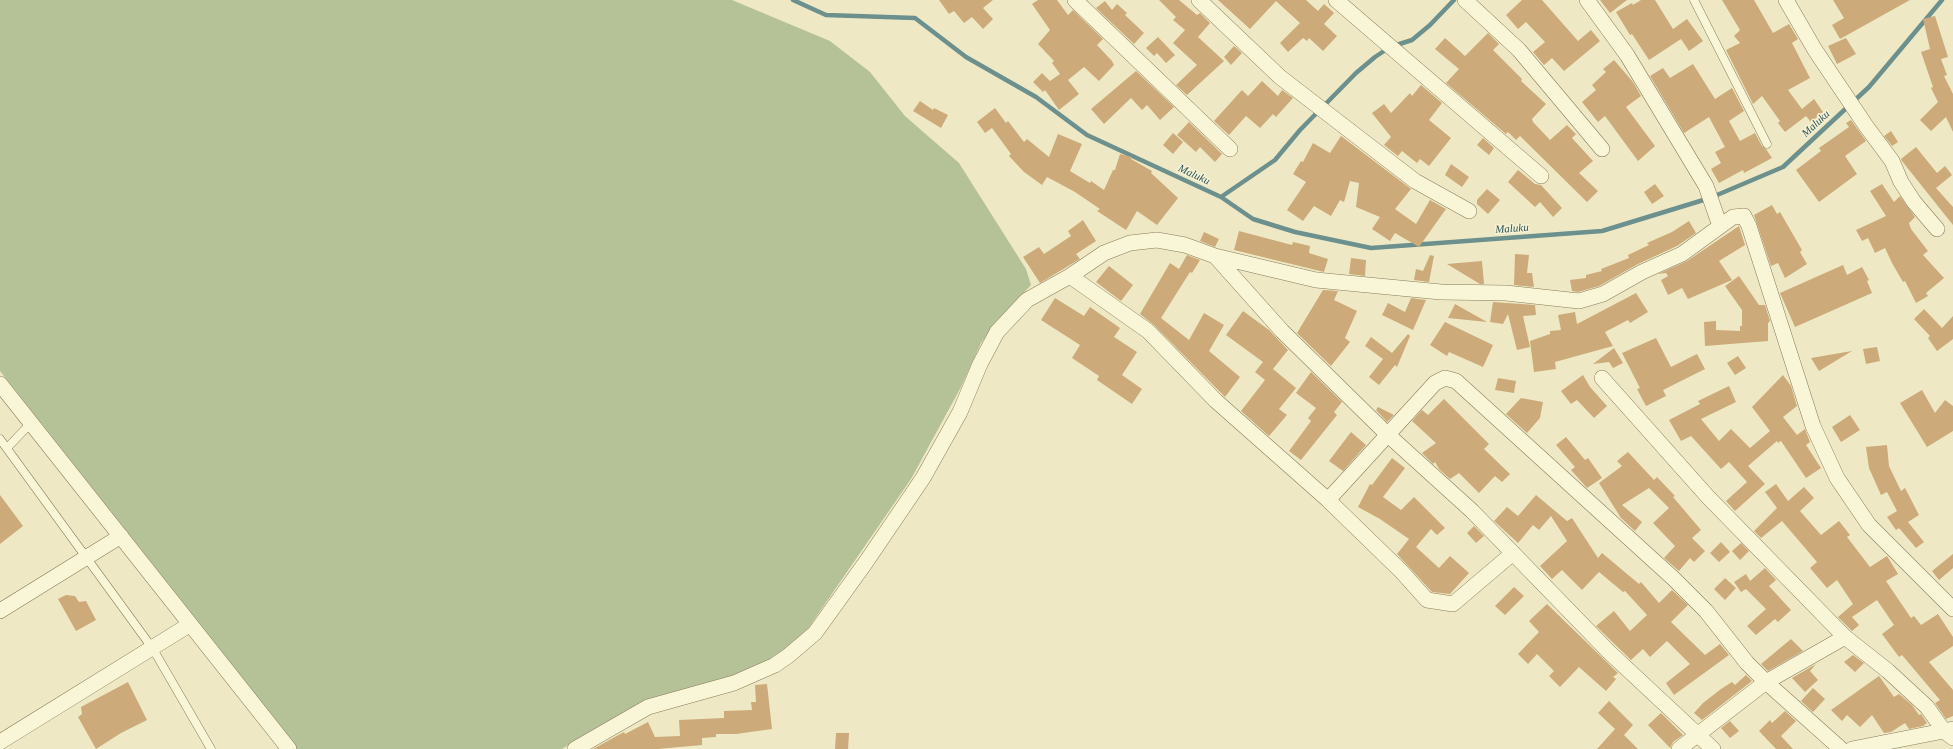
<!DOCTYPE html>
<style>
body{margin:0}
canvas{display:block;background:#eee9c4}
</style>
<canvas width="1953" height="749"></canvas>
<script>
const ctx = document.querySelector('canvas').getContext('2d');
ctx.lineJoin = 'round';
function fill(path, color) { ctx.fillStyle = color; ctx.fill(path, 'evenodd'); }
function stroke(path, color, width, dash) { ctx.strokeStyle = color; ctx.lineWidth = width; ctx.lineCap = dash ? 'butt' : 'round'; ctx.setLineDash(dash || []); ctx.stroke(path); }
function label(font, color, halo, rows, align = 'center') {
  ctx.font = font + ' Georgia,serif'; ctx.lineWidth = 3; ctx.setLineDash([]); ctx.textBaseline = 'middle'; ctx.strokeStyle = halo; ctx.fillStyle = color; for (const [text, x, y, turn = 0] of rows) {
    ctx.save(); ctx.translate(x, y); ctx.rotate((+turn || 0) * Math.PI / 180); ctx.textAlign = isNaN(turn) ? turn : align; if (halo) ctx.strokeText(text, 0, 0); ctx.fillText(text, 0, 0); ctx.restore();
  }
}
const cemetery = new Path2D(`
 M0,0h732l98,41 40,31 35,44 54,47 67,106 5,16 -35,37 -15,21 -20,44 -50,92 -104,151 -17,16 -27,17 -38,16 -113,40 -50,30h-265l-47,-55 -250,-323z`);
const stream = new Path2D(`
 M793,0l33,15 89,3 51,39 70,40 51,38 134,62 32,22 42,13 76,16 231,-17 108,-33 73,-31 86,-80 73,-87
 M1221,197l54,-37 25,-30 56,-57 19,-16 15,-10 22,-7 18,-15 24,-25`);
const building = new Path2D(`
 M939,0h54l-10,8 10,11 -10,10 -11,-12 -8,6 -10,-12 -5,3z
 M1038,0h19l11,15 5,-5 30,29 -6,6 15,16 2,4 -15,16 -15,-14 -16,13 11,14 -20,16 -14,-20 -2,2 -10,-10 9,-9 8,8 10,-7 -8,-11 2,-2 -16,-17 12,-14 -18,-26z
 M1159,0h20l18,15 3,-2 10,10 -12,14 26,24 -37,34 -11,-10 21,-20 -24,-22 12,-13 -12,-10 3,-3z
 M1218,0h88l12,11 6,-7 10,9 -10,11 13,12 -14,15 -14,-13 -2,3 -4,-3 -15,14 -8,-9 20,-20 -24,-22 -26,28z
 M1522,0h20l36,41 13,-11 9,11 -36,30 -12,-13 -8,7 -11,-13 12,-10 -19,-20 -8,7 -12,-14z
 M1600,0h27l-17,13z
 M1641,0h14l18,29 14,-10 16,22 -14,10 -8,-12 -32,21 -17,-26 -2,1 -14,-23 16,-9 1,2z
 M1722,0h32l19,33 16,-9 9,15 -6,4 18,35 -22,12 14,19 12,-10 9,13 -12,10 -5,-6 -21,16 -7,-9 2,-2 -18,-25 -9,8 -27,-54 14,-7 -6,-7 6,-6z
 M1833,0h77l-70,39 -8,-14 12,-7z
 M1105,1l7,9 5,-6 10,9 -2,2 19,18 -10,11 -38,-36z
 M1935,16l13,41 -7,2 6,16 -3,1 9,18v38l-7,-15 -15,14 -11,-11 18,-18 -7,-14 2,-1 -12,-35 9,-3 -7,-30z
 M1488,33l11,11 -6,6 29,29 -1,2 25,23 -14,15 1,3 17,18 17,-15 9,9 -4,4 21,23 -14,12 19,18 -11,11 -67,-66 -4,4 -8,-8 -2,2 -60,-51 13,-14 -24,-20 10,-11 20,18z
 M1158,37l17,18 -9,8 -9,-10 -3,3 -8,-8z
 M1846,38l10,16 -19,10 -9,-18z
 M1234,46l8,7 -11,12 -7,-8z
 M1614,60l19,22 8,14 -15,11 29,39 -17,15 -33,-45 -7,6 -16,-20 14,-12 -4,-5 14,-13 -3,-3z
 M1693,64l22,35 17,-11 12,23 -15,10 11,20 15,-8 7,13 4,3 6,9 -28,15 -1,-3 -24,13 -8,-14 10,-6 -6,-11 10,-5 -16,-30 -25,16 -34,-57 13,-8 7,10z
 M1136,71l38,36 -14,13 -13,-15 -5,5 -11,-12 -27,26 -13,-15z
 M1262,81l16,15 4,-6 11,8 -17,19 -3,-3 -13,14 -14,-12 -17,19 -15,-14 28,-31 6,6z
 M1421,85l21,18 -13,17 22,18 -22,28 -9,-7 -3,4 -15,-12 -4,5 -14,-11 7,-8 -19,-24 12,-9 7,9 19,-20 2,3z
 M920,101l13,9 1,-2 14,7 -7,13 -28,-17z
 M995,108l11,15 2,-2 16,21 3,-3 22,18 9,-23 24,10 -12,27 20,12 1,-2 13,9 9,-20h2l5,-16 12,3 -1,2 21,12 -1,2 27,25 -21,27 -20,-14 -11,19 -29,-19 3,-2 -25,-17 -28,-15 -5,8 -18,-13 -15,-16 2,-2 -19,-26 -7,5 -8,-11z
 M1851,120l15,21 -21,15 12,18 -38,28 -23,-32 25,-19 -2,-3 30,-21 -3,-4z
 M1189,122l33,32 -7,8 -15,-15 -4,5 -19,-17z
 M1891,131l7,11 -6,4 -8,-10z
 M1173,133l10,9 -10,12 -10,-9z
 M1341,136l70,53 -16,20 21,15 14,-24 16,9 -27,38 -24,-14 -5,8 -18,-12 8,-12 -24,-10 3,-24 -9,-2 -6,21 -4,-2 -9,16 -17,-10 -11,15 -16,-11 19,-28 -13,-8 8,-13 2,1 10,-19 17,10z
 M1483,138l11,10 -5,7 -12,-10z
 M1916,147l21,26 8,-7 7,9 -16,13 17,19v18l-51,-64 -1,-2z
 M1451,164l18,13 -7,10 -17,-12z
 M1518,170l17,14 6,1 21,23 -9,9 -13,-15 -5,5 -27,-25z
 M1655,184l9,12 -12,8 -8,-12z
 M1882,184l12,18 6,-6 15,21 -6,6 2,6 17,22 -5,4 21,23 -18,15 2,3 -12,7 -11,-22 -2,1 -11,-19 -7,-15 -10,5 -7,-15 -6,3 -6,-11 30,-14 -16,-25z
 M1487,189l13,11 -12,14 -11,-10v-4z
 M1772,205l5,9 3,-2 22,38 -2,2 7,12 -22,14 -7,-15 -7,3 -17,-51z
 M1083,220l13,21 -20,13 4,5 -40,24 -17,-26 16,-10 5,7 27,-18 -3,-5z
 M1689,221l7,12 -19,13 -39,18 -39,22 -21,6 -6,-1 -2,-11 16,-2v-3l16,-4 -1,-2 28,-11 -1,-3 21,-10 -2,-2 25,-11z
 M1739,226l6,19 -26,16 13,19 -44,19 -6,-11 -14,7 -7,-15 7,-4 -2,-3 -8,1 29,-13z
 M1239,231l53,14 1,-3 17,4 -1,7 19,6 -4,13 -90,-22z
 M1204,232l15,7 -4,8 -15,-6z
 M1515,254l14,1 -2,18h5l2,14 -20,-2z
 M1187,255l13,5 -8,13 -2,-1 -29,46 28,22 15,-27 20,12 -15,26 31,26 -15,20 -71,-72 -14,-11 30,-51 9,6z
 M1430,255l4,1 -5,26 -15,-2 2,-11 7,2z
 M1351,258l15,2 -1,16 -16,-2z
 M1482,261l2,23h-4l-33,-20z
 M1843,265l4,10 15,-8 7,13 -2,1 5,12 -77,34 -15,-34z
 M1109,266l24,19 -12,16 -25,-19z
 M1739,276l20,29h6l5,16 -2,2v18l-63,5 -1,-24 12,-1v9l24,1v-5h2v-16l-17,-24z
 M1323,290l15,1 -4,9 23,11 -12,27 5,4 -19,24 -34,-33z
 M1636,293l12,19 -18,11 -2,-3 -23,12 8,14 -58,16 1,7 -22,3 -4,-31 20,-7v-3l11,-1 -3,-15 17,-3 2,12z
 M1055,298l29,18 6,-9 30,21 -6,9 23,15 -15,23 20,14 -10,15 -35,-24 2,-4 -27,-18 8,-13 -39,-25z
 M1411,298l15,2 -13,30 -31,-15 6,-12 17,9z
 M1493,302l42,3 1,10 -13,1 7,31 -13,3 -9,-36 -5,10 -13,-2z
 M1455,304l32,18 -39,-4z
 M1924,309l18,19 11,-12v23l-16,12 -9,-13 2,-2 -16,-17z
 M1243,311l26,19 19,20 -15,19 23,19 -17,21 8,6 -18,21 -28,-25 24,-31 -10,-8 8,-10 -37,-27z
 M1445,322l48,23 -10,22 -34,-15 -2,4 -17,-11z
 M1408,334l2,2 -13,31 -2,-2 -16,20 -10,-8 14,-18 -18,-13 6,-9 21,16z
 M1656,338l15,29 26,-13 8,15 -42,21 3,6 -20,10 -9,-17 3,-1 -18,-35z
 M1877,347l3,14 -14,3 -3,-15z
 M1614,348l9,15 -10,5 -4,-6 -16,2z
 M1852,351l-33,20 -8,-13z
 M1738,356l8,12 -11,7 -8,-12z
 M1311,372l31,30 -8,10 3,3 -36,45 -12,-9 22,-30 -3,-3 8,-10 -20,-15z
 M1583,375l7,12 17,19 -13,12 -17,-18 -6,4 -10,-13z
 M1783,375l8,11 6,20 -14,11 14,18 8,-6 5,13 -4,3 15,23 -15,10 -25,-37 -3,2 -1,-2 -29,25 17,18 -30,27 -9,-10 21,-19 -18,-20 -8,7 -30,-33 -10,5 -12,-21 31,-16 -2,-3 31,-15 7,16 -35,17 18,22 12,-12 19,19 20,-17 -18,-24z
 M1498,378l18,3 -2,12 -19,-3z
 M1922,390l13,23 10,-13 8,6v25l-26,16 -27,-44z
 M1521,398l22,4 -3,16 -13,15 -21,-19z
 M1444,399l45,45 -5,5 26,25 -8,8 -7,-6 -16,17 -20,-20 -9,6 -11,-10 -4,-7 -2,2 -11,-11 14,-10 -24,-22 10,-11 6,5z
 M1378,407l16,8 -7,7 -11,-12z
 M1850,415l10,15 -19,12 -9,-15z
 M1351,432l15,13 -23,26 -14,-10z
 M1566,437l19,23 3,-2 14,20 -15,10 -16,-18 4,-3 -19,-22z
 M1887,445l2,21 12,25 4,-3 14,27 -11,7 16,20 -8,6 -17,-20 -3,2 -9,-13 10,-6 -10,-19 -6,3 -12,-27 -3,-21z
 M1628,452l26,28 3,-3 18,19 -2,1 28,33 -9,8 13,13 -11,11 -4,-4 -11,13 -15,-13 11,-12 -22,-23 16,-15 -20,-20 -27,17 20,17 -7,9 -14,-13 -22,-35 23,-17 -5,-5z
 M1392,458l13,10 -22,29 18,13 13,-13 31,31 -8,7 -6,-6 -15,18 23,21 11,-12 19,17 -19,21 -18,-2 -35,-38 12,-15 -29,-20 -22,-12 12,-23 2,1z
 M1776,484l12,17 16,-14 10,11 -14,13 21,24 18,-14 11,14 -3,2 23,30 17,-11 11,18 -12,7 25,37 3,-2 7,9 17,-11 15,23v9l-24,16 24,28v26l-7,3 -11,-16 5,-3 -38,-45 -3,2 -17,-23 12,-9 -17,-25 -25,17 7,8 -7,6 -14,-14 15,-13 -16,-24 -10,8 -17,-20 7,-6 -35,-41 -21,17 -7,-7 23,-23 -12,-16z
 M0,495l23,31 -23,18z
 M1536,495l31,26 5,-3 26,40 4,-5 37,31 2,-2 18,21 13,-13 16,15 -17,17 34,33 15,-11 9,11 -55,40 -8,-12 24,-19 -23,-23 -17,16 -7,-8 -12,11 -35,-34 18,-15 16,20 17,-16 -22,-24 -2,1 -24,-20 -17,18 -20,-20 -10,9 -12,-13 27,-25 -16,-25 -12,14 -6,-5 -15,18 -24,-22 13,-14 11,9z
 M1474,526l10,10 -8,7 -9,-10z
 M1721,542l9,10 -11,10 -9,-9z
 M1741,543l8,8 -9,9 -8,-9z
 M1953,554v14l-14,12 -7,-9z
 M1765,568l11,12 -7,6 22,24 -13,12 -3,-3 -19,16 -9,-9 19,-17 -20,-20 -5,3 -7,-10 12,-8 4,7z
 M1725,578l11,10 -11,12 -11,-11z
 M1514,587l10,9 -19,19 -10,-9z
 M66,595l9,1 4,6 7,-1 10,19 -20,11 -18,-32z
 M1547,604l71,69 -5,4 3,2 -10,12 -27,-24 -19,20 -11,-11 5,-5 -17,-17 -9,10 -10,-10 21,-22 -10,-11z
 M1791,639l12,12 -35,20 -7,-7z
 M1853,655l11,8 -9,9 -11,-10z
 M1816,664l-6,7 8,9 -13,12 -13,-14z
 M1746,675l6,6 -50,39 -8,-7 9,-10 18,-14 11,-7 3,3z
 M1879,676l15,21 5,-3 13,11 7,10 2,-1 6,9 -4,3 -14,3 -4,-6 -14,9 -7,1 -12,-18 -12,12 -13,-12 -5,6 -11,-11z
 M128,682l19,38 -26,13 -25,16 -18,-32 4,-3 -1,-7z
 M767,684l5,45 -36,5h-20v3l-14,1v7l-44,4h-65l20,-11 11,-6 1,2 23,-12 7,15 25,-1 -1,-16 45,-2v-7l28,-1 -1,-8h5l-1,-17z
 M1813,688l12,11 -12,13 -12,-11z
 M1609,701l24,24 -9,10 14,14h-41l18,-20 -17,-16z
 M1785,711l11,10 -15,15 12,13h-17l-17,-18 11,-11 2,3z
 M1661,713l22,22 -10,7 -3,6 -22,-23z
 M1730,721l9,10 -9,7 -9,-10z
 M836,733h13l-1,16h-13z`);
const lane = new Path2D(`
 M1694,0l73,144
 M0,439l153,210 58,100
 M7,448l24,-25`);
const street = new Path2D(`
 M1075,0l155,149
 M1199,0l81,77 135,104 54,30
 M1336,0l205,176
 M1465,0l54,50 83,99
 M1587,0l40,55 79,131 14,40
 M1786,0l29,50 51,76 26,35 9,21 13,20 23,27
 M1215,256l67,75 105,103 85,77 137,141 104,97
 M1070,276l78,55 68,70 112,99 73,71 26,29 26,4 60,-51
 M1602,378l106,119 137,140 43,34 39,36 17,24 9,7
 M0,384l289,365
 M1328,500l107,-117 10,-5 11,3 218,198 32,32 41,52 19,19 75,67
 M0,611l121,-75
 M0,742l189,-117
 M575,749l73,-42 86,-24 41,-18 13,-9 27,-23 51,-71 57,-84 37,-66 20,-48 17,-32 30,-32 43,-24 34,-23 26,-10 27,-3 28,5 30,11 101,24 125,12 65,1 73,8 24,-7 39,-22 40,-18 51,-37 11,-1 5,10 64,200 24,52 32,47 84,84
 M1679,749l87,-67 79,-45
 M1852,749l101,-20`);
const waterNames = [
 ["Maluku",1816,124,-43],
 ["Maluku",1194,175,25],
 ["Maluku",1512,229,-4]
];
fill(cemetery, '#b5c297');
stroke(stream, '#6c908d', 4.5);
fill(building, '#cdaa79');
stroke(lane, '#897b5a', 9);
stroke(street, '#897b5a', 16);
stroke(lane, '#f9f5d7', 8);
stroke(street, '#f9f5d7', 15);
label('italic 11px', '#2d5459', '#f6f2d4', waterNames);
</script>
